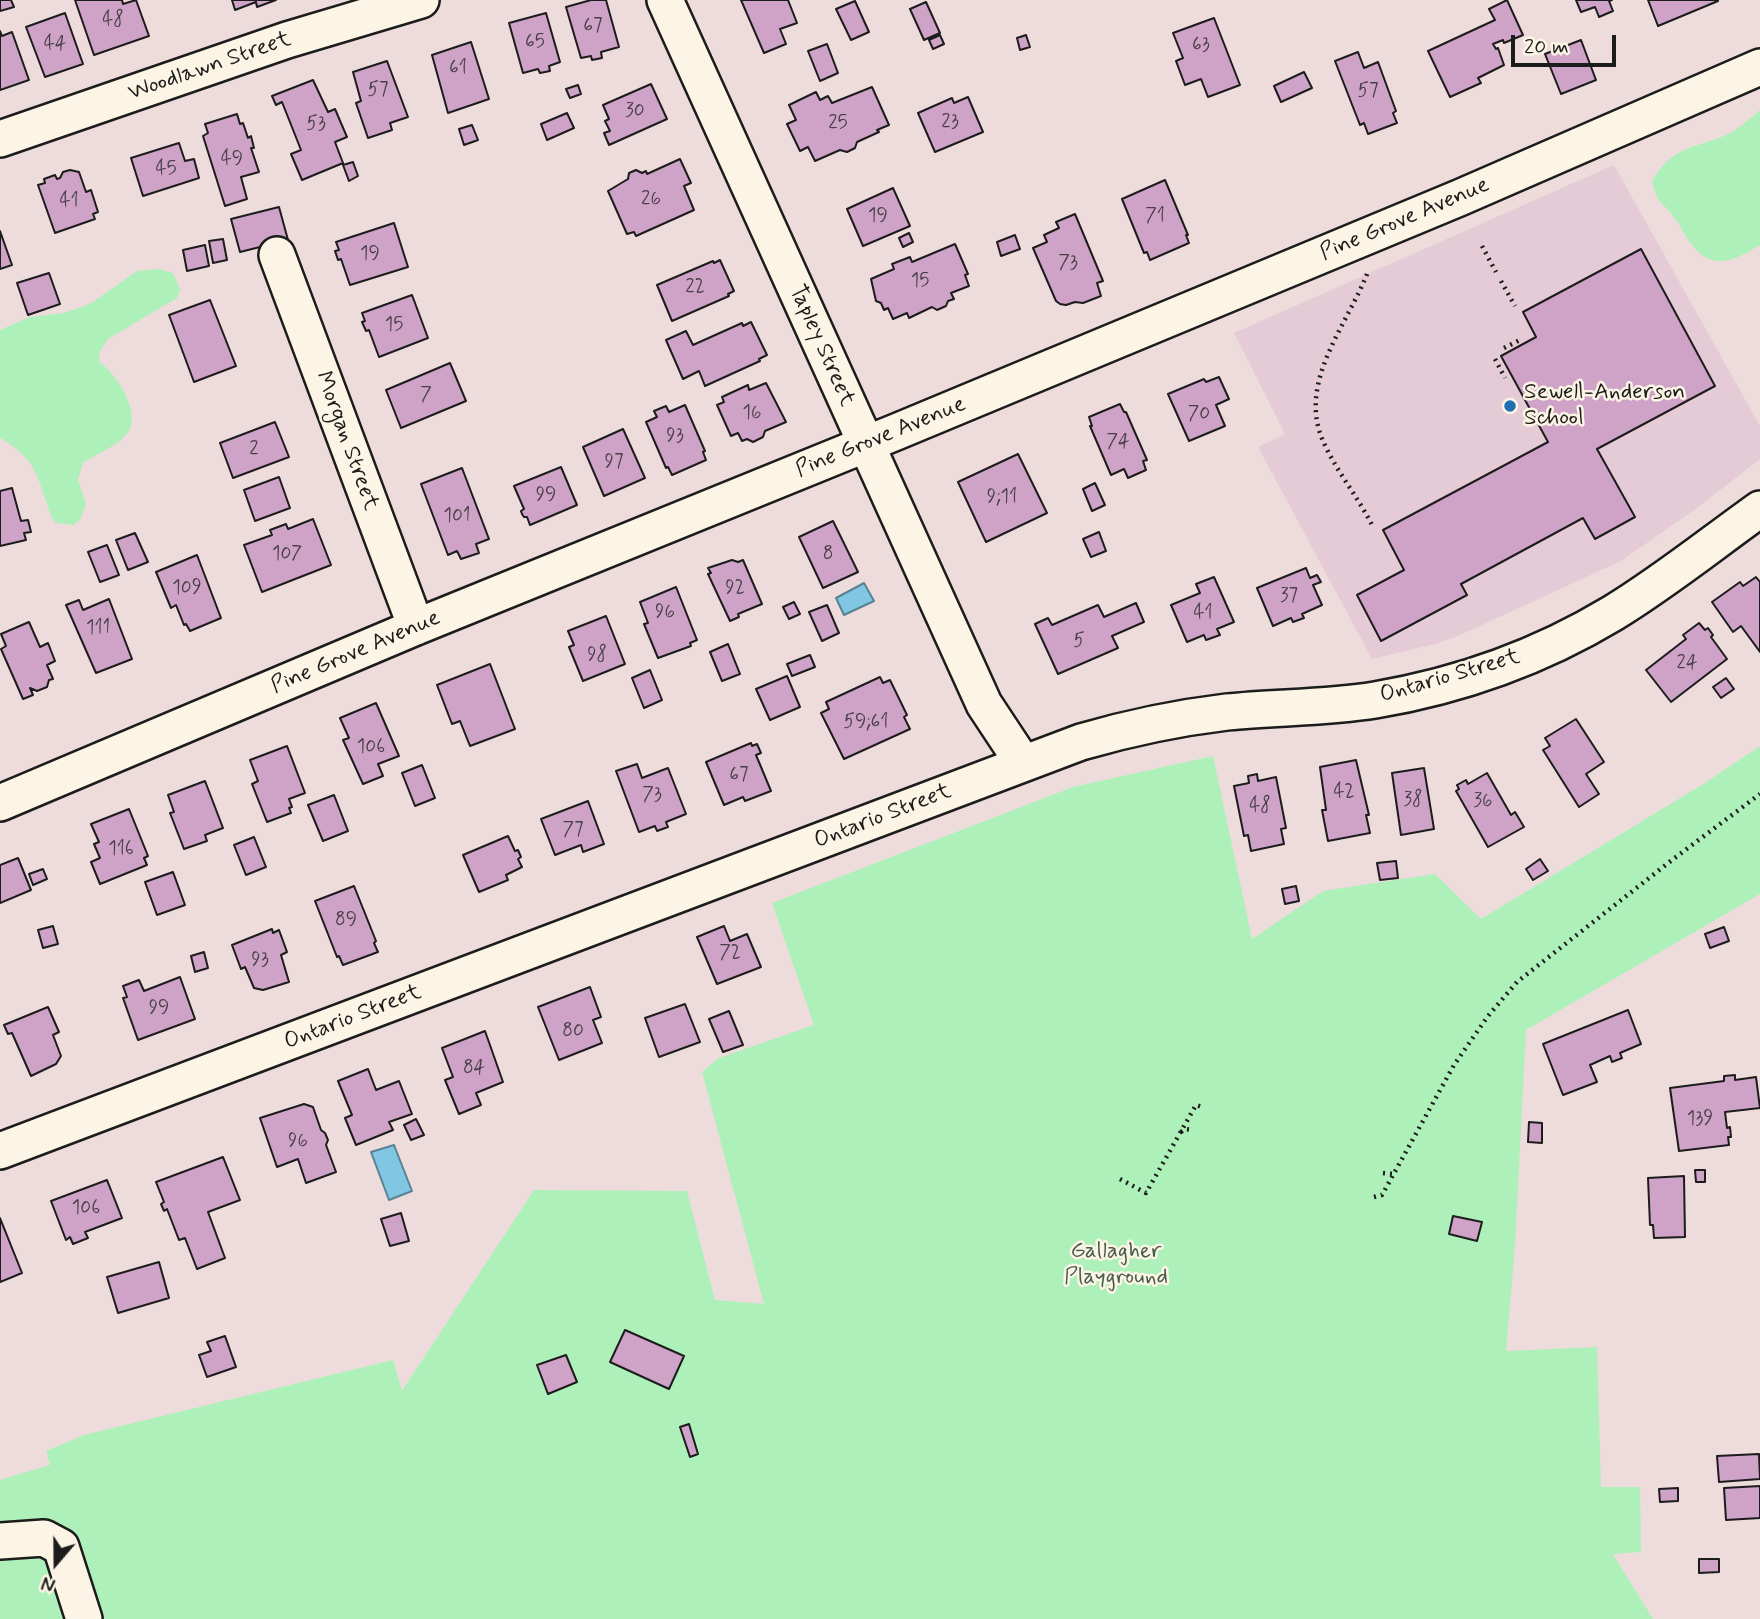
<!DOCTYPE html>
<style>
body{margin:0}
#map{position:relative;width:1760px;height:1619px;overflow:hidden;background:#eedcdc;font-family:Mynerve,sans-serif}
canvas{display:block}
.north{position:absolute;left:21px;top:1528px;width:70px;height:70px;-webkit-text-stroke:5px #fcf5e5;paint-order:stroke;rotate:200deg;font-size:19px;font-weight:700;line-height:28px;text-align:center;color:#1c1c1c}
.north::after{content:'';display:block;margin:auto;width:24px;height:32px;background:#1c1c1c;clip-path:polygon(50% 0,100% 100%,50% 72%,0 100%)}
.scale{position:absolute;left:1511px;top:35px;width:105px;height:32px;box-sizing:border-box;border:4px solid #1c1c1c;border-top:0;padding-left:9px;font-size:21px;line-height:24px;white-space:nowrap;color:#1c1c1c;-webkit-text-stroke:5px #fcf5e5;paint-order:stroke}
</style>
<div id="map">
<canvas width="1760" height="1619"></canvas>
<div class="north">N</div>
<div class="scale">20 m</div>
</div>
<script>
const ctx = document.querySelector('canvas').getContext('2d');
ctx.lineJoin = 'round';
function fill(path, color) { ctx.fillStyle = color; ctx.fill(path, 'evenodd'); }
function stroke(path, color, width, dash) { ctx.strokeStyle = color; ctx.lineWidth = width; ctx.lineCap = dash ? 'butt' : 'round'; ctx.setLineDash(dash || []); ctx.stroke(path); }
function label(font, color, halo, rows, align = 'center') {
  ctx.font = font + ' Mynerve,sans-serif'; ctx.lineWidth = 5; ctx.setLineDash([]); ctx.textBaseline = 'middle'; ctx.strokeStyle = halo; ctx.fillStyle = color; for (const [text, x, y, turn = 0] of rows) {
    ctx.save(); ctx.translate(x, y); ctx.rotate((+turn || 0) * Math.PI / 180); ctx.textAlign = isNaN(turn) ? turn : align; if (halo) ctx.strokeText(text, 0, 0); ctx.fillText(text, 0, 0); ctx.restore();
  }
}
const built = new Path2D(`
 M1614,165l146,261v33l-63,49 -76,53 -163,75 -23,8 -63,15 -114,-212 27,-13 -51,-101z`);
const green = new Path2D(`
 M1760,110v135c-23,14 -47,28 -68,0 -7,-8 -11,-19 -18,-28 -13,-17 -17,-13 -22,-36 20,-34 39,-32 72,-45 13,-5 25,-17 36,-26z
 M159,269l14,4 7,16 -3,9 -69,41 -9,14 1,10c17,10 40,49 29,68 -9,14 -33,23 -46,32l-5,16 8,25 -6,16 -7,5 -17,-2 -5,-7c-14,-39 -13,-56 -51,-78v-108l30,-13 34,-4 26,-9 47,-33z
 M1760,746v148l-234,136 -11,216 -9,105 91,-4 4,140h39l1,65 -28,2 40,65h-1653v-139l50,-15 -4,-14 38,-16 309,-75 9,31 132,-201 153,1 28,109 49,4 -62,-232 17,-14 95,-33 -42,-122 301,-116 140,-31 39,183 71,-48 112,-17 46,45 224,-136z`);
const water = new Path2D(`
 M864,583l10,18 -30,14 -8,-17z
 M394,1145l18,46 -23,9 -18,-48z`);
const building = new Path2D(`
 M0,0h11l3,7 -14,4z
 M75,0h47l1,4 13,-4 13,36 -55,19z
 M232,0h44l-19,7 -1,-5 -21,8z
 M591,0h15l13,47 -18,5 1,6 -10,2 -1,-4 -10,2 -15,-51z
 M741,0h47l9,23 -17,6 6,15 -22,9z
 M1507,0l16,35 -19,8 -1,-3 -10,4 3,5 2,-1 6,17 -26,13 3,5 -31,14 -22,-46 67,-31 -6,-11z
 M1576,0h36l-3,1 4,10 -14,6 -4,-10 -14,5z
 M1648,0h70v1l-60,25z
 M855,1l14,31 -18,8 -15,-31z
 M926,2l14,31 -16,7 -14,-31z
 M65,13l18,51 -38,13 -19,-50z
 M546,13l14,49 -11,4 1,5 -10,2 -2,-4 -15,4 -14,-50z
 M1214,18l26,67 -32,12 -7,-18 -16,6 -9,-24 7,-3 -10,-25z
 M0,31l2,5 10,-4 17,48 -29,10z
 M940,35l4,9 -11,5 -4,-9z
 M1026,35l4,12 -10,3 -3,-12z
 M1581,40l15,40 -35,14 -16,-40z
 M471,42l18,57 -41,14 -16,-58z
 M827,44l11,29 -18,8 -12,-30z
 M1358,52l6,16 14,-6 18,49 -3,2 4,10 -29,11 -4,-11 -4,2 -25,-64z
 M387,61l21,56 -18,6 2,7 -24,8 -12,-35 5,-2 -8,-29z
 M1304,72l8,16 -31,14 -7,-16z
 M313,80l15,32 7,-3 12,28 -12,5 8,21 -41,17 -11,-26 10,-4 -19,-48 -6,3 -4,-9z
 M651,84l16,35 -58,26 -5,-12 6,-2 -5,-10 4,-2 -6,-14z
 M578,85l3,9 -11,4 -4,-9z
 M872,87l17,38 -12,5 2,2 -22,10 -2,6 -8,4 -7,-2 -25,11 -7,-14 -8,4 -13,-27 9,-4 -7,-15 27,-13 4,8 8,-4 4,7z
 M968,97l15,35 -48,20 -17,-39 34,-15 2,5z
 M567,113l7,15 -27,12 -6,-16z
 M237,114l3,10 3,-1 5,15 3,-2 3,12h-3l8,24 -18,5 6,22 -22,7 -22,-70 5,-3 -3,-9z
 M472,125l6,15 -14,5 -5,-16z
 M179,143l6,18 9,-2 5,19 -56,18 -12,-38z
 M680,159l11,24 -7,3 10,24 -58,26 -2,-4 -7,2 -19,-43 20,-12 1,-6 7,-3 6,3 4,-2 1,3z
 M353,162l5,14 -9,5 -6,-16z
 M70,170l9,2 7,20 5,-2 7,22 -5,2 2,5 -40,14 -17,-48 7,-2 -1,-4 11,-4 2,4 3,-1 3,-6z
 M1165,180l23,55h-2l3,8 -39,17 -3,-8 -3,1 -22,-54z
 M893,188l17,38 -47,20 -16,-37z
 M279,207l9,33 -48,12 -9,-33z
 M1075,214l28,67 -6,2 4,13 -18,7 -8,-1 -9,3 -6,-1 -4,-3 -23,-53 14,-6 -3,-7 15,-7 -3,-6z
 M394,223l14,44 -58,18 -9,-26 -3,1 -3,-9 4,-1 -3,-8z
 M0,231l12,34 -12,4z
 M909,233l4,9 -10,5 -4,-9z
 M1015,235l5,14 -19,7 -4,-14z
 M223,239l4,21 -14,3 -4,-22z
 M955,244l13,30 -3,1 4,11 -18,7 3,6 -6,2 -2,5 -9,4 -5,-3 -23,11 -2,-5 -14,6 -5,-11 -4,2 -3,-7 -5,-2 -5,-22 23,-10 -2,-5 18,-7 2,5z
 M205,245l4,21 -22,5 -4,-21z
 M1641,249l74,137 -118,63 38,68 -40,22 -12,-21 -122,66 6,11 -86,46 -24,-46 47,-25 -21,-40 165,-88 -47,-86 35,-19 -13,-25z
 M720,260l14,31 -6,3 1,2 -57,25 -15,-36 56,-24 1,2z
 M49,273l11,31 -32,11 -11,-32z
 M412,295l16,43 -49,19 -10,-27 -3,1 -4,-9 3,-1 -3,-8z
 M210,300l26,66 -42,16 -25,-67z
 M751,322l16,33 -8,4 1,2 -55,25 -6,-15 -16,8 -17,-39 20,-9 7,14 49,-22 1,3z
 M450,363l16,38 -65,27 -15,-38z
 M1219,377l10,22 -13,6 9,21 -36,15 -21,-47 36,-15 2,3z
 M766,383l20,39 -21,9 -2,6 -10,5 -6,-3 -5,2 -4,-8 -7,3 -14,-31 7,-3 -2,-5 26,-12 1,5z
 M1120,404l4,8h2l21,48 -4,1 3,9 -18,8 -4,-9 -13,6 -21,-49h2l-3,-9z
 M685,405l20,46 -2,1 3,8 -34,15 -4,-8 -2,1 -20,-46 11,-5 -3,-6 12,-5 3,6z
 M275,422l14,35 -56,21 -13,-35z
 M623,429l22,49 -41,18 -21,-49z
 M1018,454l29,59 -61,29 -28,-60z
 M561,467l16,38 -47,20 -3,-8h-3l-2,-3 -1,-3 3,-2 -10,-23z
 M462,468l27,71 -13,5 3,9 -18,6 -4,-8 -9,4 -27,-71z
 M279,477l11,31 -35,13 -11,-31z
 M1095,483l10,22 -13,6 -9,-22z
 M12,488l9,33 7,-1 3,12 -7,1 2,7 -26,6v-55z
 M313,519l18,46 -69,27 -18,-47 28,-10 -2,-5 16,-6 2,5z
 M833,521l25,51 -35,16 -24,-51z
 M1099,532l7,19 -15,6 -8,-18z
 M135,533l13,29 -20,8 -12,-30z
 M107,545l12,30 -19,7 -12,-30z
 M197,555l24,63 -31,13 -4,-7 -2,1 -8,-20 -5,3 -15,-36z
 M732,560l6,2 5,-2 19,44 -24,10 1,3 -9,4 -22,-47 3,-1 -3,-5z
 M1306,568l4,10 7,-3 4,7 -8,3 9,20 -20,9 2,4 -11,4 -2,-4 -18,8 -16,-38z
 M1214,577l20,45 -17,7 3,6 -14,5 -2,-5 -17,7 -16,-37 29,-12 -4,-9z
 M1756,577l4,5v70l-19,-26 -8,6 -21,-30 28,-20 3,4z
 M676,587l21,53 -7,3 1,3 -33,12 -14,-34 4,-1 -8,-21z
 M109,599l23,60 -36,14 -30,-68 13,-5 4,10z
 M794,602l6,12 -11,5 -6,-12z
 M1136,603l8,19 -32,14 6,12 -60,26 -23,-50 13,-6 4,7 46,-20 6,12z
 M827,605l12,28 -17,8 -13,-29z
 M606,616l19,48 -42,17 -14,-34 5,-2 -6,-14z
 M29,622l11,25 8,-4 7,18 -8,4 6,14 -4,1 -2,7 -10,4 -7,-3 3,7 -10,4 -22,-50 5,-3 -5,-12z
 M1699,623l6,7 3,-2 5,7 -2,2 16,22 -56,43 -25,-32 40,-31 -3,-4z
 M728,644l12,30 -18,7 -12,-29z
 M810,655l5,12 -23,9 -5,-12z
 M490,664l25,65 -45,17 -10,-25 -8,3 -15,-39z
 M650,670l12,30 -18,8 -12,-30z
 M787,676l13,31 -30,13 -14,-31z
 M880,677l3,6 7,-3 17,35 -3,2 6,12 -66,30 -23,-46 8,-4 -3,-7z
 M1726,678l8,11 -13,9 -8,-11z
 M376,703l23,53 -21,8 5,12 -20,8 -20,-44 6,-2 -9,-20z
 M1576,719l28,43 -18,12 13,20 -20,13 -36,-57 7,-4 -5,-8z
 M751,743l1,3 5,-2 4,9 -5,2 15,36 -26,10 -2,-4 -19,8 -18,-43z
 M287,746l18,47 -16,6 3,8 -3,1 2,5 -24,9 -15,-38 6,-3 -8,-21z
 M1356,760l13,55h-3l4,18 -42,8 -6,-31h4l-6,-43z
 M637,764l5,14 26,-10 18,46 -20,8 2,5 -11,4 -2,-5 -16,6 -23,-61z
 M422,765l13,33 -20,8 -13,-33z
 M1424,768l10,61 -33,6 -9,-62z
 M1487,773l24,42 4,-3 9,15 -36,20 -32,-56 3,-2 -2,-4 9,-5 2,4z
 M1257,774l1,7 18,-4 10,51 -5,1 3,15 -33,7 -3,-16 -4,1 -10,-50 15,-3 -1,-7z
 M205,781l18,47 -18,7 2,6 -23,8 -14,-36 4,-1 -6,-17z
 M334,795l14,36 -25,10 -15,-36z
 M588,801l16,43 -21,8 -2,-7 -26,10 -14,-36z
 M129,809l19,47 -4,2 3,7 -47,19 -9,-22 9,-4 -6,-14 5,-2 -8,-18z
 M508,836l7,15 3,-1 3,7 -3,2 4,8 -16,8 2,5 -29,12 -16,-37z
 M254,837l12,30 -20,8 -12,-30z
 M18,858l13,32 -31,13v-38z
 M1540,859l8,12 -15,9 -7,-11z
 M1396,861l2,17 -18,2 -3,-17z
 M43,869l4,10 -14,6 -4,-11z
 M173,872l12,33 -28,10 -12,-33z
 M354,886l22,55 -2,2 4,9 -35,13 -4,-9 -2,1 -22,-56z
 M1296,886l3,15 -14,3 -3,-15z
 M53,926l5,18 -15,4 -5,-18z
 M724,926l6,15 17,-7 14,33 -44,17 -20,-47z
 M1724,927l5,14 -19,7 -5,-14z
 M272,929l1,4 6,-3 8,22 -6,3 8,27 -26,8 -9,-2 -9,-21 -4,2 -9,-24z
 M204,952l4,16 -13,4 -4,-16z
 M180,977l15,42 -57,21 -15,-42 4,-1 -4,-11 16,-6 5,11z
 M590,987l11,30 -8,3 9,23 -43,17 -21,-53z
 M685,1004l15,38 -41,15 -14,-39z
 M48,1007l11,25 -6,3 8,21 -5,8 -25,12 -19,-43 -4,1 -4,-9z
 M1628,1010l13,34 -21,9 2,5 -10,4 -2,-6 -20,9 7,17 -34,13 -20,-51z
 M729,1011l14,34 -20,7 -14,-33z
 M485,1031l18,51 -27,11 5,12 -22,9 -14,-34 8,-3 -11,-29z
 M368,1069l8,21 23,-9 13,33 -23,8 4,8 -37,15 -11,-27 7,-3 -14,-34z
 M1735,1075v5l21,-3 4,31 -35,4 2,16 3,-1 1,10h-3l1,8 -50,6 -9,-63 54,-7v-5z
 M304,1104l9,3 8,23 4,3 3,7 -2,5 10,27 -30,11 -8,-24 -21,8 -17,-49z
 M416,1119l8,16 -13,5 -7,-15z
 M1529,1122l13,1v20l-14,-1z
 M223,1157l17,43 -32,12 17,46 -28,11 -12,-31 -6,2 -12,-31 -3,2 -3,-7 3,-2 -8,-20z
 M1695,1170h10v12h-9z
 M1684,1176l1,61 -31,1 -1,-13h-3l-2,-47z
 M107,1180l15,38 -37,14 3,6 -15,6 -3,-7 -4,3 -15,-39z
 M401,1213l8,28 -19,5 -9,-27z
 M1453,1216l29,6 -5,19 -28,-7z
 M0,1218l22,55 -22,9z
 M159,1262l10,36 -51,15 -11,-36z
 M625,1330l59,26 -15,33 -59,-27z
 M225,1336l11,31 -29,10 -8,-22 12,-4 -4,-9z
 M566,1355l11,27 -29,12 -11,-29z
 M689,1424l9,30 -8,3 -10,-30z
 M1759,1454l1,25 -41,3 -2,-26z
 M1760,1486v32l-34,2 -2,-32z
 M1678,1488v13l-18,1 -1,-13z
 M1699,1559h20v13l-20,1z`);
const path = new Path2D(`
 M1482,246l14,26
 M1367,274c-20,51 -67,105 -46,162 12,31 36,59 51,89
 M1501,281l14,25
 M1504,348l16,-8
 M1495,359l10,19
 M1181,1132l4,-3 8,1
 M1383,1173l11,1
 M1120,1179l26,14 50,-88 6,2
 M1374,1197l8,-2 72,-130 34,-49 29,-34 155,-122 88,-66`);
const minor = new Path2D(`
 M665,0l319,704 39,59
 M0,139l287,-99 134,-40
 M277,255l139,372
 M0,803l416,-176 480,-195 563,-234 301,-131
 M0,1151l1081,-409c48,-14 96,-24 146,-30 49,-5 99,-4 148,-12 83,-14 165,-43 238,-87 51,-31 98,-69 147,-104
 M0,1541l44,-3 17,9 23,72`);
const markers = [
 [1510,406,7,"#1f6fb2"]
];
const numberNames = [
 ["48",113,21],
 ["67",593,27],
 ["65",535,43],
 ["44",55,45],
 ["63",1201,46],
 ["61",458,69],
 ["57",378,91],
 ["57",1368,92],
 ["30",635,112],
 ["23",950,123],
 ["25",838,124],
 ["53",316,125],
 ["49",232,160],
 ["45",166,170],
 ["26",651,200],
 ["41",69,202],
 ["19",878,217],
 ["71",1155,217],
 ["19",370,255],
 ["73",1068,264],
 ["15",920,282],
 ["22",695,288],
 ["15",394,326],
 ["7",426,396],
 ["16",752,414],
 ["70",1199,415],
 ["93",675,437],
 ["74",1118,443],
 ["2",254,450],
 ["97",614,463],
 ["99",546,496],
 ["9;11",1002,498],
 ["101",457,517],
 ["107",287,555],
 ["8",828,555],
 ["109",187,589],
 ["92",735,589],
 ["37",1289,597],
 ["96",665,613],
 ["41",1203,614],
 ["111",98,629],
 ["5",1079,642],
 ["98",597,656],
 ["24",1687,664],
 ["59;61",866,723],
 ["106",371,748],
 ["67",739,776],
 ["42",1344,793],
 ["73",652,796],
 ["38",1413,801],
 ["36",1483,802],
 ["48",1260,807],
 ["77",573,831],
 ["116",121,850],
 ["89",346,921],
 ["72",730,954],
 ["93",260,961],
 ["99",159,1009],
 ["80",573,1032],
 ["84",474,1069],
 ["139",1700,1120],
 ["96",298,1142],
 ["106",86,1209]
];
const streetNames = [
 ["Woodlawn Street",210,67,-19],
 ["Pine Grove Avenue",1405,220,-23],
 ["Tapley Street",821,346,66],
 ["Pine Grove Avenue",881,438,-22],
 ["Morgan Street",346,441,70],
 ["Pine Grove Avenue",356,653,-23],
 ["Ontario Street",1450,677,-16],
 ["Ontario Street",883,817,-21],
 ["Ontario Street",353,1018,-21]
];
const poiNames = [
 ["Sewell-Anderson",1524,393],
 ["School",1524,419]
];
const parkNames = [
 ["Gallagher",1116,1252],
 ["Playground",1116,1278]
];
fill(built, '#e4cbd6');
fill(green, '#adf0b9');
fill(water, '#81c6e2');
stroke(water, '#598293', 2);
fill(building, '#cea3c7');
stroke(building, '#1c1c1c', 2);
stroke(minor, '#1c1c1c', 40);
stroke(path, '#1c1c1c', 4.5, [2, 5]);
stroke(minor, '#fcf5e5', 35);
for (const [x, y, r, color] of markers) { const dot = new Path2D(); dot.arc(x, y, r, 0, 2 * Math.PI); ctx.fillStyle = color; ctx.fill(dot); stroke(dot, '#fcf5e5', 2.5); }
label('19px', '#483e47', null, numberNames);
label('23px', '#1c1c1c', '#fcf5e5', streetNames);
label('23px', '#1c1c1c', '#fcf5e5', poiNames, 'left');
label('23px', '#485c4b', '#fcf5e5', parkNames);
</script>
